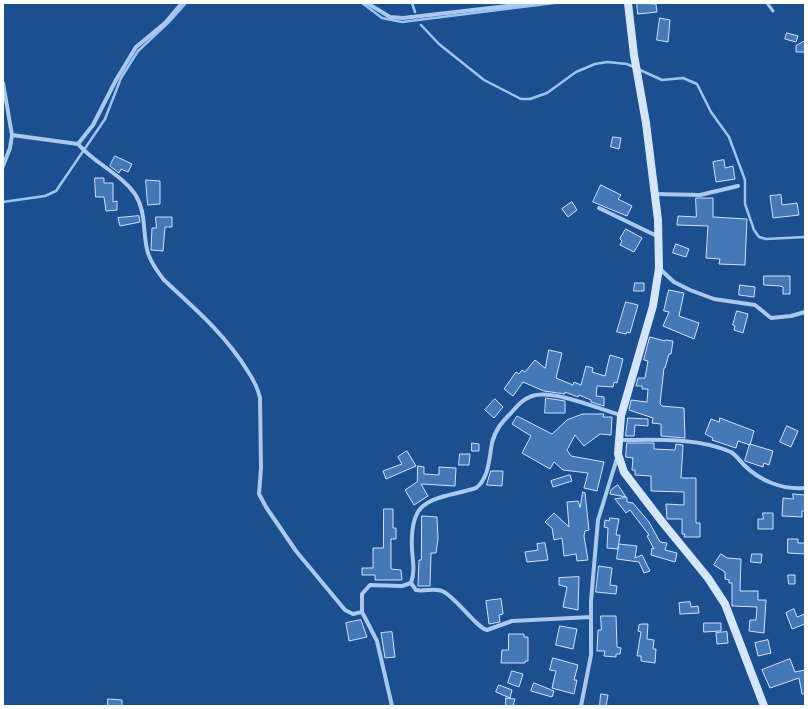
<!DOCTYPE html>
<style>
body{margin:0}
#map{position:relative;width:808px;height:709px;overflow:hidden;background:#1b4f8f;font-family:"Nunito Sans",sans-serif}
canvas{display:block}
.frame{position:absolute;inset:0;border:4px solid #fff;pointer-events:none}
</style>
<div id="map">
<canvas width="808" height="709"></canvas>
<div class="frame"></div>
</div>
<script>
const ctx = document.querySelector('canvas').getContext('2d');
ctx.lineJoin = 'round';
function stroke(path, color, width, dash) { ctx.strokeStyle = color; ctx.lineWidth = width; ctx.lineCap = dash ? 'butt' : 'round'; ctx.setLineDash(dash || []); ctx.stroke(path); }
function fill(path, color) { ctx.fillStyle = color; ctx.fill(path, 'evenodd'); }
const stream = new Path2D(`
 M362,3l20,15 20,4 152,-19
 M412,3l3,9
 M421,25l18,19 45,36 37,19h9l17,-6 29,-21 19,-8 12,-2 20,2 35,16 21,-2 14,6 14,28 18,25 16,43v24l9,26 5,7 7,2 39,-2
 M3,202l42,-6 11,-5 49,-72 16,-41 17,-27 32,-30 16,-18`);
const building = new Path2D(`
 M637,3l19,1 1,8 -19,2z
 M660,18l10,2 -2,22 -11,-2z
 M787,33l11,3 -2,6 -11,-3z
 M805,41v11h-9v-6z
 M613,137l8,1 -2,11 -8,-2z
 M115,156l17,8 -4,8 -7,-3 -2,4 -9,-7z
 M724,160l1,8 8,-2 2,13 -19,3 -3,-20z
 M95,178h9v5h9v19l4,-1v9l-11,1 -2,-14h-8z
 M146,180l14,1v23l-12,1z
 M601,185l20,10 -3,4 14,7 -5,10 -34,-14z
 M781,195l1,10 15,-2 2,12 -26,3 -3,-22z
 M696,198h17v19l34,2 -2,46 -26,-1 1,-5 -14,-1 2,-32 -31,-1 1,-9 18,1z
 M572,202l5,8 -9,7 -6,-8z
 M139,216l1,6 -20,4 -2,-8z
 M156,217h16v10h-7l-2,24 -12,-1 1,-22h4z
 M626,229l16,9 -8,14 -14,-7 2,-4 -2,-2z
 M676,244l13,5 -3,8 -13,-4z
 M764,276h26v18h-7v-7l-3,-1 -16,-1z
 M635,283h9v8h-10z
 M740,285l15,2 -1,10 -15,-2z
 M669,290l15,3 -5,23 20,7 -5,16 -31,-13 6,-14 -5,-1z
 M626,302l12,3 -8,28 -3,-1 -1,2 -9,-2z
 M737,311l11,3 -5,19 -9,-3 1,-4 -2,-1z
 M650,337l15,4v-1l8,1 -2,13h-2l-4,14h-1l-4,36 2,2 22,2 1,30 -24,-2v-12l-9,-1 1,-5 -24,-8 2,-10 16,2 1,-13h-6v-3h-6l2,-8h7l3,-17 -4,-1z
 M549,350l13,3 -6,25 17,7 1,-3 7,3 5,-19 7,2 -1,4 13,4 5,-21 13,4 -6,24 -3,-1 -1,5 -16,-1 -1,10 8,1v9l-13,-4v-2l-12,-5 -1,2 -13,-5v2l-21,-3 -21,-9 -10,14 -9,-7 12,-17 3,2 3,-4 3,2 10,-12 10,8z
 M546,398l19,3v12h-20z
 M495,399l8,8 -9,11 -9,-8z
 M583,414h21l-1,3h9l-1,18 -11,-1 -16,12 -9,-11 -8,15 4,6 33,6 -7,29 -13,-3 4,-15 -25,-3 -9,-8 -4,7 -28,-16 9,-17 -19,-12 5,-8 35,18 15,-14z
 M628,418l20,1v7l-13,-1 -1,11h-8z
 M720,418l34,13 -4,14 -12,-4 -2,7 -24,-8 1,-2 -8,-4 6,-15 8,3z
 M787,426l11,5 -7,16 -11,-5z
 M472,443l7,1v7h-7z
 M627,443h27v6l21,1 1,-6 7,1 -2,33h15v45h4v14h-16l1,-3h-3v-15h-15l-1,-15 18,1v-13l-33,-1v-15l-16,-1v-5h-3l1,-12 -7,-1z
 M750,444l23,7 -4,14 -5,-2 -1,4 -18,-6z
 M407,451l9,15 -30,13 -3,-8 19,-7 -4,-7z
 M460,454h10l-1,11h-10z
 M418,466l6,1v7l15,1v-8l17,1 -1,18 -34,-2 7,12 -14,9 -9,-15 12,-8z
 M491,471h12l-1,15 -15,-1z
 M570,475l2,6 -19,6 -2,-6z
 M618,485l8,12 -16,-3 1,-4z
 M583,492l2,1 4,37 -4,1 -1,5 4,24 -11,1 -1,-7 -12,2 -2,-18 -8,2 -2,-12 -7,-6 9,-9 15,14 -2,-25 11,-1 2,6z
 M793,494l12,1v16h-3v6l-20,-1 1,-18 10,1z
 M627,498v4l6,1 16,19 11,20 7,1 -2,7 12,3 -2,9 -24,-7 1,-7 2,1 -7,-13 2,-1 -19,-25 -4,3 -11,-14z
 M384,509h9v19h3v11h-5v30l10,1 1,10h-27v-5h-13v-7h11v-20h10z
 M763,513h10v16h-15v-10h5z
 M422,516l15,1 1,22 -2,14h-5l-1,33h-12l1,-26h2z
 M610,518l9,1 -3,16h4l-2,14 -11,-1 1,-20 -4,-1 1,-7 4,1z
 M788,539h10v4h7v11l-17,-1z
 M545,543l3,17 -21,2 -2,-10 13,-2 -1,-6z
 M619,544l18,2 -2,12 7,-3 8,16 -6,2 -5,-11 -22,-3z
 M721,554l6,4 14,1 -1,32h18v9h8l-2,33 -15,-2 1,-11h6l1,-13 -25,-1v-23h-3v-3l-4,-1v-7l-11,-7z
 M752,554h10l-1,9 -10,-1z
 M599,566l13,2 -2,17 7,1 -1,8 -20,-2z
 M788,575h7v9h-6z
 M579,577l-1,33 -15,-3 4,-20 -8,-2v-7z
 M501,599l2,15 -4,1 1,7 -11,2 -3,-23z
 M690,602l1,5 7,-1 1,7 -19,1 -1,-11z
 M794,609l3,8 8,-3v10l-13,5 -6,-16z
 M601,616h15l1,31 4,1 -1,6h-4v3l-12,-1 1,-5h-8l1,-21h3z
 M361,620l6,17 -18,4 -3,-18z
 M704,623h17v8l-17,1z
 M642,624h6l-1,15 7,1 -1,9h3l-1,14 -14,-2v-5h-4l4,-24 -3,-1 1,-6z
 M560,626l17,3 -4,20 -17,-4z
 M392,632l3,25 -10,1 -4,-25z
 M727,632l1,11 -11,1 -1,-11z
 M509,634h15v3h4v24h-3v2h-24l1,-13h6z
 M768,640l3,13 -13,3 -3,-13z
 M553,658l25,7 -4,15h3l-3,14 -22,-6 4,-17 -6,-1z
 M790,659l5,13 10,-2v24h-3l-3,-16 -29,10 -8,-18z
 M512,671l11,3 -4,13 -11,-4z
 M534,683l20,8 -2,6 -21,-6z
 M499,685l13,5 -2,8 -14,-6z
 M601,694l7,1 -2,11h-6z
 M506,698l9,1 -2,7h-7z
 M108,699l14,1v6h-14z`);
const service = new Path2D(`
 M767,3l6,8`);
const minor = new Path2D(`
 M367,3l23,14 13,1 131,-15
 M3,83l9,52 -2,13 -7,18
 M12,135l66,9c16,19 43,30 57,50 12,19 7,39 13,59 3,10 9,18 16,27 30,28 61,54 83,90 6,9 11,18 13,28l1,70 -2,26 7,13 30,44 49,59 8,4 9,-2
 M78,144l15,-19 23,-45 20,-33 29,-24 17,-20
 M655,194l45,1 38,-9
 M599,208l60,29
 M660,269l14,13 16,8 24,9 41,6 16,13 20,-2 14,-4
 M618,440c37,0 79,-3 113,12 5,3 9,9 13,13 16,16 39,25 61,23
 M411,583l5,7c10,2 19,-3 28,2 13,7 33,36 43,38l25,-9 79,-4
 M392,706l-15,-65 -15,-29v-18l8,-9 32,1 9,-3c4,-11 2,-21 1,-33 -3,-55 21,-49 64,-62 13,-10 13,-29 16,-45 3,-13 10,-21 19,-30 6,-7 12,-14 21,-17 21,-7 67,13 89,19
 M581,706l10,-51v-54l7,-81 20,-65`);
const secondary = new Path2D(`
 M628,3l6,52 12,68 12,97 1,48 -6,38 -32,110 -3,38 6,18 39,51 45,55 17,26 39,102`);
stroke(stream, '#9cc4f0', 2.5);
fill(building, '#4478b7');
stroke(building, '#cfe3fa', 1);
stroke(service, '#a9c9ee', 3);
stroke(minor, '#a9c9ee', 4);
stroke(secondary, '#d6e6fa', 8);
</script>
